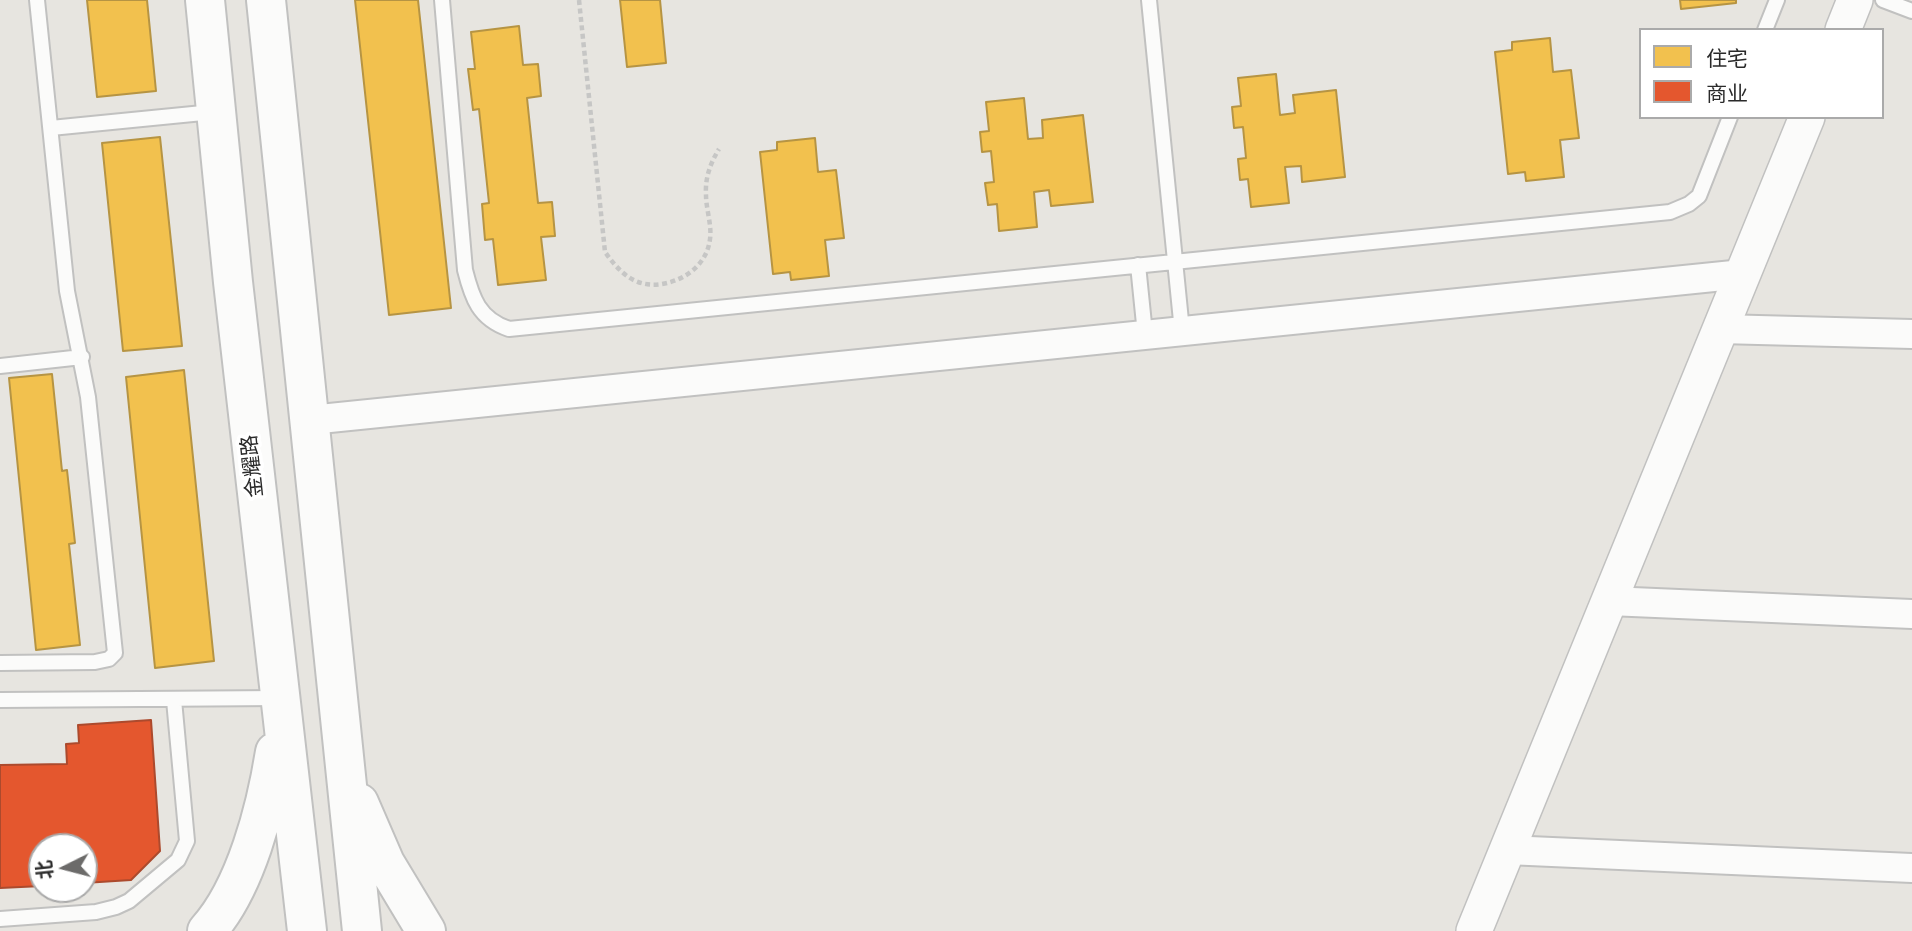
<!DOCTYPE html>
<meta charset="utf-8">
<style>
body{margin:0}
#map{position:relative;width:1912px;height:931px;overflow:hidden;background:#e7e5e0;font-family:Manrope,"Noto Sans SC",sans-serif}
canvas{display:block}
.legend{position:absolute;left:1639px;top:28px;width:245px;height:91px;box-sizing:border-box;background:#fff;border:2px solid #aaa;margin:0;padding:9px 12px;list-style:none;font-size:21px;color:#2a2a2a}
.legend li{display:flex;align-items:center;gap:14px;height:35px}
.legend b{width:35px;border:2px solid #aaa}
.north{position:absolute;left:28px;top:833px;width:70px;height:70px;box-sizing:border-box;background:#fff;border:2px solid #aaa;border-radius:50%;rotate:264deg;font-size:19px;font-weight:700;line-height:28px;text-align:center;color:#2a2a2a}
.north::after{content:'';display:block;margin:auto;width:24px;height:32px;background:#6c6b6a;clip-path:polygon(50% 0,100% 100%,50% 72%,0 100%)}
</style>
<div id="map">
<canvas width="1912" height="931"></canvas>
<ul class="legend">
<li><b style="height:19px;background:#f2c14e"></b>住宅</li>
<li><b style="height:19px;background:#e4572e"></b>商业</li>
</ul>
<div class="north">北</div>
</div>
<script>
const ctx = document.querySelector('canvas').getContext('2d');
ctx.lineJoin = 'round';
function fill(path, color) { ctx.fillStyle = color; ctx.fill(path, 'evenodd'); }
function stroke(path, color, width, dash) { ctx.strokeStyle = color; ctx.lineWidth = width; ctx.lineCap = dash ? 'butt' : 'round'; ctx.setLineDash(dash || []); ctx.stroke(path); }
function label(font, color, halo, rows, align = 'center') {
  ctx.font = font + ' Manrope,"Noto Sans SC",sans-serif'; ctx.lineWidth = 7; ctx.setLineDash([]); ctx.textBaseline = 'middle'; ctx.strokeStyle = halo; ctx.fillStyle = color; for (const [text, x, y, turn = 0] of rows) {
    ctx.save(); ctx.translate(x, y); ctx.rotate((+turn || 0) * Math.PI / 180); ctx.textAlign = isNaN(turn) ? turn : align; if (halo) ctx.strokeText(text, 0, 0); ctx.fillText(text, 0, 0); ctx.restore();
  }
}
const homes = new Path2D(`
 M87,0h60l9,91 -59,6z
 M355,0h63l33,308 -62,7z
 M620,0h40l6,63 -39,4z
 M1680,0h56v3l-55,6z
 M519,26l4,39 15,-1 3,32 -14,2 11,105 14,-1 3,34 -14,1 5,43 -48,5 -5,-46 -8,1 -3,-36 7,-1 -10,-94 -6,1 -5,-41h7l-4,-37z
 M1550,38l3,34 18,-2 8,68 -19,2 4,37 -38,4 -1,-9 -17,2 -13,-122 17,-2v-8z
 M1276,74l4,41 15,-2 -2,-18 43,-5 9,87 -43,5 -1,-16 -16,1 4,36 -38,4 -3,-28 -8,1 -2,-21 8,-1 -3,-31 -9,1 -2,-21 9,-1 -3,-28z
 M1024,98l4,41 15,-1 -1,-18 41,-5 10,87 -42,4 -2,-16 -15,2 3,35 -38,4 -2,-27 -9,1 -3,-22 9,-1 -3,-31 -9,1 -2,-20 9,-1 -3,-29z
 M160,137l22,209 -59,5 -21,-208z
 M815,138l3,34 18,-2 8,68 -19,2 4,36 -38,4 -1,-8 -17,2 -13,-122 17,-2v-8z
 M184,370l30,291 -59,7 -29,-291z
 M52,374l10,97 5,-1 8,73 -6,1 11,101 -44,5 -27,-272z`);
const shops = new Path2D(`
 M151,720l9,131 -29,29 -47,3v-36h-42v39l-42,2v-123l67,-1 -1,-20 13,-1 -1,-18z`);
const path = new Path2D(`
 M579,0l26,252c15,21 30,36 57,32 24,-4 45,-20 48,-45 2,-14 -4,-30 -4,-44 -1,-17 4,-31 13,-46`);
const service = new Path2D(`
 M442,0l23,270c7,28 14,49 44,59l1161,-117 19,-8 10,-8 31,-79
 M1149,0l33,331
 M1883,0l29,11
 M1765,30l12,-30
 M51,128l162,-16
 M1138,265l7,69
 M0,366l82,-9
 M0,663l95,-1 14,-3 6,-6 -27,-256 -21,-106 -30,-291
 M0,700l279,-2
 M0,919l96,-7 20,-5 13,-6 49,-41 9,-19 -13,-141`);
const minor = new Path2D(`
 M1720,329l192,5
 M310,420l1433,-146
 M1609,601l303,13
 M1507,850l405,18`);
const tertiary = new Path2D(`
 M1843,30l12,-30
 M1474,931l333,-814`);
const secondary = new Path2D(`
 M205,0l28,282 74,649
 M266,0l96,931
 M359,803l26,60 41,68
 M207,931c39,-43 59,-123 68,-179`);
const streetNames = [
 ["金耀路",253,466,-96]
];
fill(homes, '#f2c14e');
stroke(homes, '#b69443', 2);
fill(shops, '#e4572e');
stroke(shops, '#ac4a2d', 2);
stroke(service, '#c1c1c0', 18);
stroke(minor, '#c1c1c0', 32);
stroke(tertiary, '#c1c1c0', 38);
stroke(secondary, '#c1c1c0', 42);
stroke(path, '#c6c6c5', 4.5, [5, 3.5]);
stroke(service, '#fbfbfa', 14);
stroke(minor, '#fbfbfa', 28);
stroke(tertiary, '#fbfbfa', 35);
stroke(secondary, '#fbfbfa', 38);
label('21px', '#2a2a2a', '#fff', streetNames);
</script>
